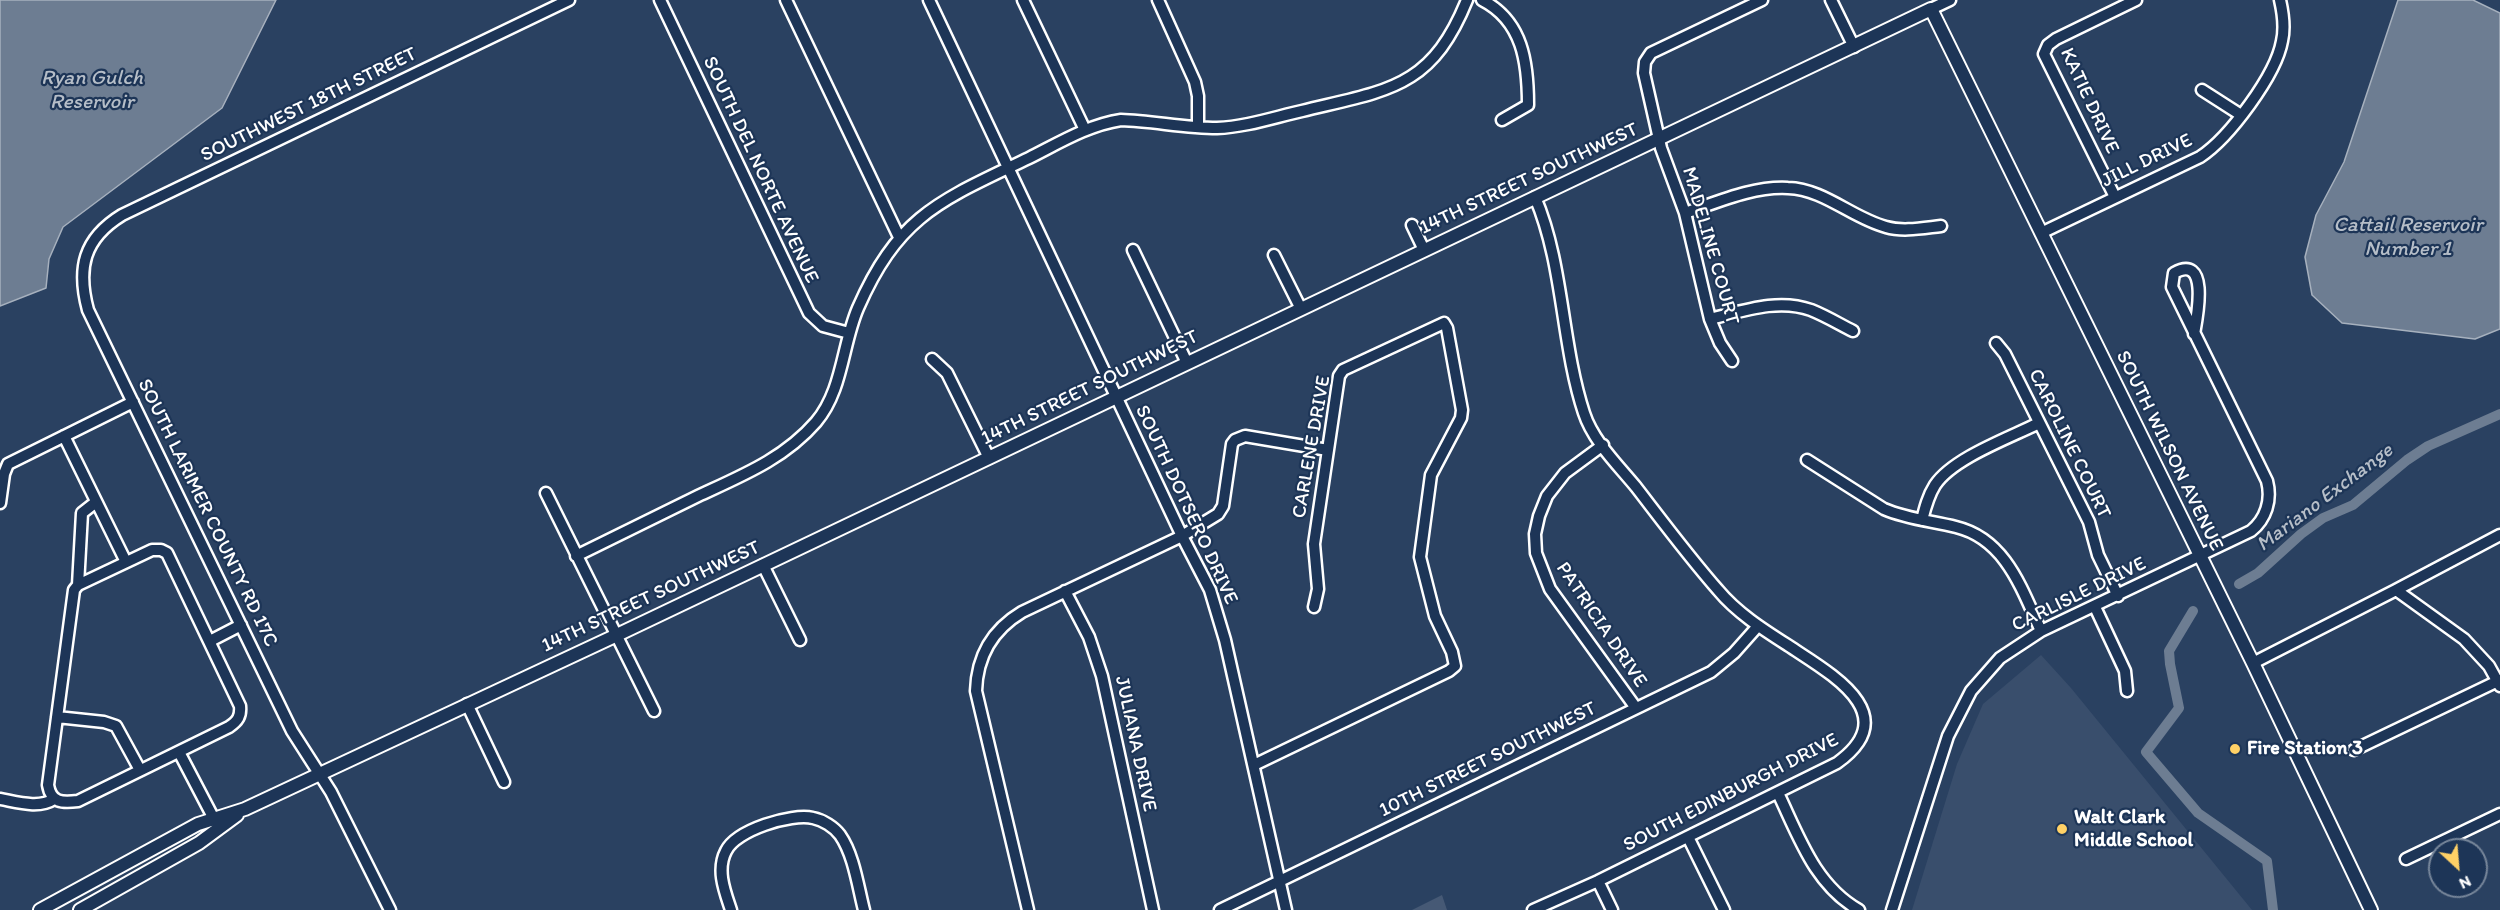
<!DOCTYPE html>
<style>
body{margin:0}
#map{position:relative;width:2500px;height:910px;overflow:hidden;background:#2a4161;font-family:Itim,sans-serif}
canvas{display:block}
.north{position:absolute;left:2428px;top:838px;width:60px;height:60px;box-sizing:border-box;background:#1d3557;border:2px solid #77869a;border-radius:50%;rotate:154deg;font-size:16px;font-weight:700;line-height:24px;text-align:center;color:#fff}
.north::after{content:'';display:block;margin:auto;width:21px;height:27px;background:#ffd166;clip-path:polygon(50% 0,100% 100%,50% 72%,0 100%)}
</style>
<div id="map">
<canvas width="2500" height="910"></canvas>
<div class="north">N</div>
</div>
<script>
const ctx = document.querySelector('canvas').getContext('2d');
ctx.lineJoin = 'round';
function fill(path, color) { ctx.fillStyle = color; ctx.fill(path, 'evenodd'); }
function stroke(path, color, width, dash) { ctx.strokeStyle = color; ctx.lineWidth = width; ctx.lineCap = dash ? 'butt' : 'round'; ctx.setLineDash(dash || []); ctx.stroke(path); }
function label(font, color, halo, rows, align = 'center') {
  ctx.font = font + ' Itim,sans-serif'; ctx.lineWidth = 4.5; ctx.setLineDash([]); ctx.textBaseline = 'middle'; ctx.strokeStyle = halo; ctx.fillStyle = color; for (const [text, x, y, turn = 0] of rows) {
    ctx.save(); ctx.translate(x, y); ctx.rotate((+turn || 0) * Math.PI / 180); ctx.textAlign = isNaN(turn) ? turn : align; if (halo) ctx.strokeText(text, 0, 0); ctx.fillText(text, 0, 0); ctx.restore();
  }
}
const built = new Path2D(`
 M2041,655l30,33 181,222h-340l45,-146 26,-60z`);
const green = new Path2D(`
 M1442,895l5,15h-35z`);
const water = new Path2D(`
 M0,0h276l-54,108 -159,119 -14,32 -3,29 -46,18z
 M2398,0h75l27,13v316l-25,10 -133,-16 -30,-28 -7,-38 11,-42 28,-53z`);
const canal = new Path2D(`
 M2239,584l19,-11 43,-39 22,-16 30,-13 54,-45 21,-14 72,-32
 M2193,611l-24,40 1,13 9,44 -33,44 52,61 69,48 6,49`);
const minor = new Path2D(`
 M660,0l149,313 14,13 26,7
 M786,0l113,237
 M929,0l253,536 28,54 15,50 61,270
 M1023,0l62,130
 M1158,0l37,82 3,14v31
 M1482,0c41,21 46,63 46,105l-26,15
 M1831,0l23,47
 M1931,9l19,-9
 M2202,90l39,25
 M2115,197l-71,-143 4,-9 8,-6 80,-39
 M1685,213c33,-11 68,-27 103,-25 36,1 64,30 98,39 17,5 37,1 55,-1
 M1412,225l12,25
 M2041,233l159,-76c29,-19 76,-82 82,-116 3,-13 1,-28 -2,-41
 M1133,250l54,113
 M1274,255l27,54
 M1710,319c33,-8 68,-21 101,-9 15,6 28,14 42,21
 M1996,343l9,11 84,168 9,33 20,41
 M932,359l15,14 42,85
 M1732,361l-12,-18 -10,-24 -25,-106 -24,-65 -17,-75 1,-11 6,-9 111,-53
 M64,436l62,126
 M1603,445l-38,28 -18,23 -8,20 -4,18 1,19 14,36 86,119
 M1807,460l77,49c23,10 48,12 72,18 50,12 66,63 85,104
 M546,493l108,218
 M0,503l4,-29 4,-10 125,-62
 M1922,520c3,-12 6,-24 13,-35 18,-27 74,-47 104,-62
 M152,550h9l6,3 73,153c1,10 -2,15 -11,21l-151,74c-16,2 -27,2 -30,-16l26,-195 4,-5z
 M576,556c41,-20 82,-40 122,-60 43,-20 86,-37 118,-74 27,-32 26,-77 42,-114 41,-94 84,-108 171,-150 30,-15 59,-33 92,-38 32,1 64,8 96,8 29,-1 58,-11 85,-17 86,-21 129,-22 165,-111
 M763,565l37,75
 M78,585l4,-72 14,-11
 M2396,590l104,-55
 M1065,591l24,46 13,39 51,234
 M2095,607l30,64 2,20
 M210,641l31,-16
 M2253,663l143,-73 68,49 25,27 11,20
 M467,704l37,78
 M57,717l47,5 12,4 24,44
 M2354,750l146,-70
 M179,752l35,67
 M1254,765l195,-94 6,-5 -3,-14 -17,-36 -15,-59 11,-82 30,-57 1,-8 -15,-82 -3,-5 -101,47 -4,6 -25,168 4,45 -4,18
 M1778,793c21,44 37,92 81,117
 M0,799c17,3 39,10 54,0
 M1688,837l36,73
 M2406,859l94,-45
 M1598,881l14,29
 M390,910l-59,-118 -39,-61 -204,-421c-11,-41 -5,-71 34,-95l447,-215
 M731,910c-6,-18 -15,-40 -5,-59 10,-21 65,-38 87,-33 10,2 21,9 27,17 14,20 18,52 24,75
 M1028,910l-52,-219c1,-35 16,-61 46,-79l160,-76 36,-22 5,-8 9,-62 3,-4 10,-4 83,14
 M1220,910l491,-238 23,-19 24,-27
 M1533,910l65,-29 239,-118c68,-49 -6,-89 -48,-117 -25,-16 -52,-33 -71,-56 -29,-33 -55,-68 -82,-103 -18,-22 -43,-46 -52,-74 -23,-70 -20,-148 -49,-216
 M1892,910l56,-174 23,-45 29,-33 41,-27 210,-100c15,-12 21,-31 16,-50l-95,-194 2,-14c36,-20 23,44 20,61`);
const major = new Path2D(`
 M40,910l158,-86 47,-15 372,-174 1314,-626 322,654 118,247
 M80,910l119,-67 38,-28`);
const markers = [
 [2235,749,6,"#ffd166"],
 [2062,829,6,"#ffd166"]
];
const streetNames = [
 ["KATIE DRIVE",2089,101,65],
 ["SOUTHWEST 18TH STREET",309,105,-26],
 ["JILL DRIVE",2147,161,-26],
 ["SOUTH DEL NORTE AVENUE",760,170,65],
 ["14TH STREET SOUTHWEST",1529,179,-25],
 ["MADELINE COURT",1710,246,74],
 ["14TH STREET SOUTHWEST",1090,388,-26],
 ["CAROLINE COURT",2069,444,64],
 ["CARLENE DRIVE",1312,447,-80],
 ["SOUTH WILSON AVENUE",2169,451,64],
 ["SOUTH DOTSERO DRIVE",1186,505,65],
 ["SOUTH LARIMER COUNTY RD 17C",207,513,64],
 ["CARLISLE DRIVE",2079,595,-26],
 ["14TH STREET SOUTHWEST",651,597,-25],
 ["PATRICIA DRIVE",1601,625,56],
 ["JULIANA DRIVE",1135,744,78],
 ["10TH STREET SOUTHWEST",1488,760,-26],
 ["SOUTH EDINBURGH DRIVE",1731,793,-27]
];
const poiNames = [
 ["Fire Station 3",2247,749],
 ["Walt Clark",2074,818],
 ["Middle School",2074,841]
];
const waterNames = [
 ["Ryan Gulch",92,79],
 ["Reservoir",92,103],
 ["Cattail Reservoir",2408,226],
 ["Number 1",2408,250],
 ["Mariano Exchange",2325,498,-37]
];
fill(built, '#394e6c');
fill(green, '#465975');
fill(water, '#6d7d92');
stroke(water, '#a7b1be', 1.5);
stroke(canal, '#6d7d92', 10);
stroke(minor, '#fff', 15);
stroke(major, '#fff', 16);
stroke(minor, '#1d3557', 10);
stroke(major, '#1d3557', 12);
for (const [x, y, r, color] of markers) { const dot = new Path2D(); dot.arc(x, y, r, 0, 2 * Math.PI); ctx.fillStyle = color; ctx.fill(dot); stroke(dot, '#1d3557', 2); }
label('20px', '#fff', '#1d3557', streetNames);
label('bold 20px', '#fff', '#1d3557', poiNames, 'left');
label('italic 21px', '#b6bec8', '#1d3557', waterNames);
</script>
